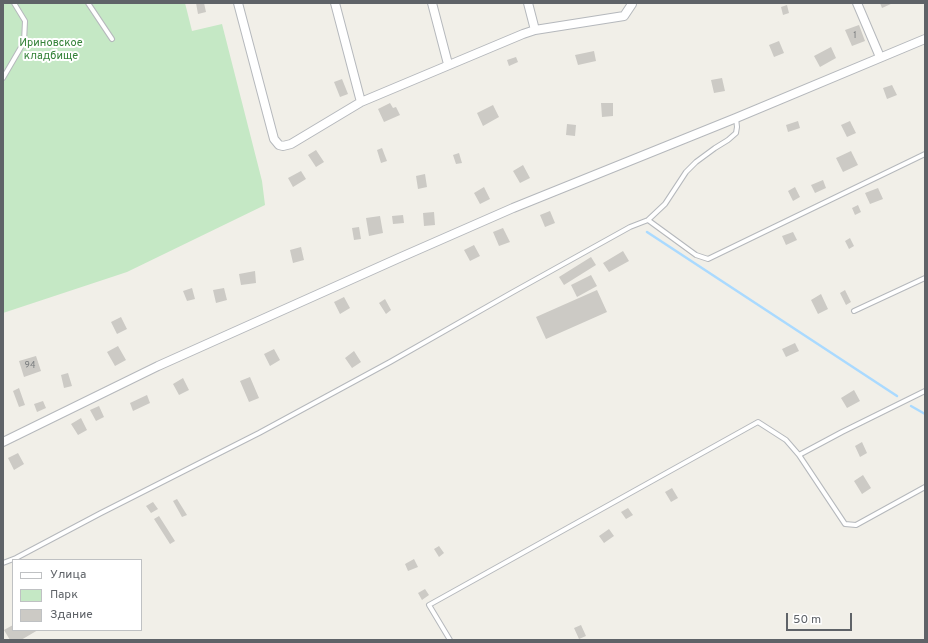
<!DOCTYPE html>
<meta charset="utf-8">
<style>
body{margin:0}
#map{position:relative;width:928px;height:643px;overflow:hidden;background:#f1efe8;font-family:Overpass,sans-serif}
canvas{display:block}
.frame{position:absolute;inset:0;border:4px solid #5f6368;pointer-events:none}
.legend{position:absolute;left:12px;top:559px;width:130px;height:72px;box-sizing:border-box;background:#fff;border:1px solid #bfc1c3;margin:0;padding:5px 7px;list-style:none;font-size:12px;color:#5f6368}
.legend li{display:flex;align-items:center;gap:8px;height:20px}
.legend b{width:20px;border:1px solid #bfc1c3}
.scale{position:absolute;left:786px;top:613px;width:66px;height:18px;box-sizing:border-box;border:2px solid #5f6368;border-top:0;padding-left:5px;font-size:12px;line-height:14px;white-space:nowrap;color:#5f6368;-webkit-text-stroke:3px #fff;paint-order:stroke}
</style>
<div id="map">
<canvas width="928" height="643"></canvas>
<div class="frame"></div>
<ul class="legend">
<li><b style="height:5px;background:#fff"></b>Улица</li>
<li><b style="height:11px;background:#c5e8c5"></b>Парк</li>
<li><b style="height:11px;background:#cccac5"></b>Здание</li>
</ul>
<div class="scale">50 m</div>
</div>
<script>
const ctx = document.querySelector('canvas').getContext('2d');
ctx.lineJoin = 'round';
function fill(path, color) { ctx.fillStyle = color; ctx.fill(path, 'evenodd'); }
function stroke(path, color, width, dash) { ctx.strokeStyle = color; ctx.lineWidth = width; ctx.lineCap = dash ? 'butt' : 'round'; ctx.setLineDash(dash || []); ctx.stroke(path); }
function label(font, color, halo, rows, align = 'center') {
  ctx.font = font + ' Overpass,sans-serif'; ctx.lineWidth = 4; ctx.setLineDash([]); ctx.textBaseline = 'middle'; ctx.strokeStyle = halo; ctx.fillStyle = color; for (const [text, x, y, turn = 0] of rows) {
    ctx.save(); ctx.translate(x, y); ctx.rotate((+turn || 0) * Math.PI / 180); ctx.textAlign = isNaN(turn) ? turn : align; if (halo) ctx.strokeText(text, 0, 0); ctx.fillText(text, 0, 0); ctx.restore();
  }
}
const green = new Path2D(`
 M3,3h182l7,28 30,-7 40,157 3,24 -138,67 -124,41z`);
const stream = new Path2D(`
 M647,232l250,164
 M911,406l14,8`);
const building = new Path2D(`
 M196,3h8l2,9 -8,2z
 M880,3h13l-11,5z
 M787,5l2,8 -6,2 -2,-8z
 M859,25l6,16 -13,5 -7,-16z
 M779,41l5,12 -10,4 -5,-12z
 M831,47l5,11 -16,9 -6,-11z
 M594,51l2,10 -18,4 -3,-10z
 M516,57l2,5 -9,4 -2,-6z
 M722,78l3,13 -11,2 -3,-13z
 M342,79l6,15 -8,3 -6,-15z
 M892,85l5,10 -10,4 -4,-11z
 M390,103l3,5 3,-1 4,8 -16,7 -6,-13z
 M601,103h12v13l-11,1z
 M493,105l6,12 -16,9 -6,-13z
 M798,121l2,7 -12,4 -2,-7z
 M850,121l6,12 -9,4 -6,-12z
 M567,124l9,1 -1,11 -9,-1z
 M382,148l5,13 -6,2 -4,-13z
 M316,150l8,12 -8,5 -8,-12z
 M851,151l7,14 -15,7 -7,-14z
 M459,153l3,10 -6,1 -3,-9z
 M523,165l7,13 -10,5 -7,-12z
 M301,171l5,8 -13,8 -5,-9z
 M425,174l2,13 -9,2 -2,-13z
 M823,180l3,8 -11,5 -4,-8z
 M484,187l6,12 -10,5 -6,-11z
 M795,187l5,10 -7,4 -5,-10z
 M878,188l5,11 -13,5 -5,-11z
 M858,205l3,7 -6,3 -3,-7z
 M550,211l5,12 -10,4 -5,-12z
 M434,212l1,13 -11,1 -1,-13z
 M403,215l1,8 -11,1 -1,-8z
 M380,216l3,17 -14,3 -3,-18z
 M359,227l2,12 -7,1 -2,-12z
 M503,228l7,14 -11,4 -6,-14z
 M793,232l4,8 -11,5 -4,-9z
 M850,238l4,8 -5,3 -4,-8z
 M474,245l6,11 -10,5 -6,-11z
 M301,247l3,13 -11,3 -3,-13z
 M623,251l6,10 -20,11 -6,-9z
 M591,257l5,8 -32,20 -5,-8z
 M255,271l1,12 -15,2 -2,-11z
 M591,275l6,11 -20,11 -6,-12z
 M192,288l3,11 -8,2 -4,-10z
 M224,288l3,12 -11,3 -3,-13z
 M597,290l10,22 -61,27 -10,-22z
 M845,290l6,12 -5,3 -6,-12z
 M821,294l7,15 -10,5 -7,-14z
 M344,297l6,11 -10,6 -6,-12z
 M385,299l6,11 -5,4 -7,-11z
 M121,317l6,12 -10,5 -6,-12z
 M795,343l4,8 -13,6 -4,-8z
 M118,346l8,14 -11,6 -8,-14z
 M274,349l6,11 -10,6 -6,-12z
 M354,351l7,11 -9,6 -7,-10z
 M36,356l5,15 -17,6 -5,-16z
 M68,373l4,13 -8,2 -3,-13z
 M250,377l9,21 -10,4 -9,-21z
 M183,378l6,12 -10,5 -6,-11z
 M19,388l6,17 -6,2 -6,-16z
 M854,390l6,11 -13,7 -6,-10z
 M147,395l3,8 -17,8 -3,-8z
 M43,401l3,7 -9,4 -3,-8z
 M99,406l5,11 -8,4 -6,-11z
 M81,418l6,12 -9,5 -7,-11z
 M862,442l5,11 -7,4 -5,-11z
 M18,453l6,11 -10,6 -6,-12z
 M863,475l8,13 -9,6 -8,-13z
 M672,488l6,10 -7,4 -6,-10z
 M177,499l10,16 -5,2 -9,-16z
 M153,502l5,7 -7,4 -5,-7z
 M628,508l5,7 -7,4 -5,-7z
 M159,516l16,25 -5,3 -16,-25z
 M609,529l5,7 -10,7 -5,-7z
 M439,546l5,7 -5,4 -5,-8z
 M414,559l4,8 -10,4 -3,-7z
 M425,589l4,6 -7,5 -4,-7z
 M13,625v5h25l-17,10h-11l-6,-10z
 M581,625l5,11 -7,3 -5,-11z`);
const lane = new Path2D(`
 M88,3l24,36
 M3,78l21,-36 1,-21 -11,-18
 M648,220l48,35 12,4 217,-105
 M854,311l71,-33
 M799,455l43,-23 83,-41
 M3,563l13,-5 85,-45 158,-80 131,-71 123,-70 117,-65 18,-7 17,-16 21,-32 10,-10 19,-14 13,-8 8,-7 1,-6 -1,-9
 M450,640l-21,-35 329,-183 28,18 13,15 46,69 11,1 69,-38`);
const street = new Path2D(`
 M238,3l36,136 5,6 4,1 8,-2 70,-42 162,-68 12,-4
 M335,3l26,99
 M432,3l16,61
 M528,3l7,27 89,-14 8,-12v-1
 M857,3l23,54
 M3,442l155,-76 241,-108 114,-50 223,-90 189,-79`);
const numberNames = [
 ["1",855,36],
 ["94",30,366]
];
const parkNames = [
 ["Ириновское",51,44],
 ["кладбище",51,57]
];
fill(green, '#c5e8c5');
stroke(stream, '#aadaff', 2.5);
fill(building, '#cccac5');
stroke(lane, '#b5b8bc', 6);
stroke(street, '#b5b8bc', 10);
stroke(lane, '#fff', 4);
stroke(street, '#fff', 8);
label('9px', '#7a7d7f', null, numberNames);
label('11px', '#348238', '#fff', parkNames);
</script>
